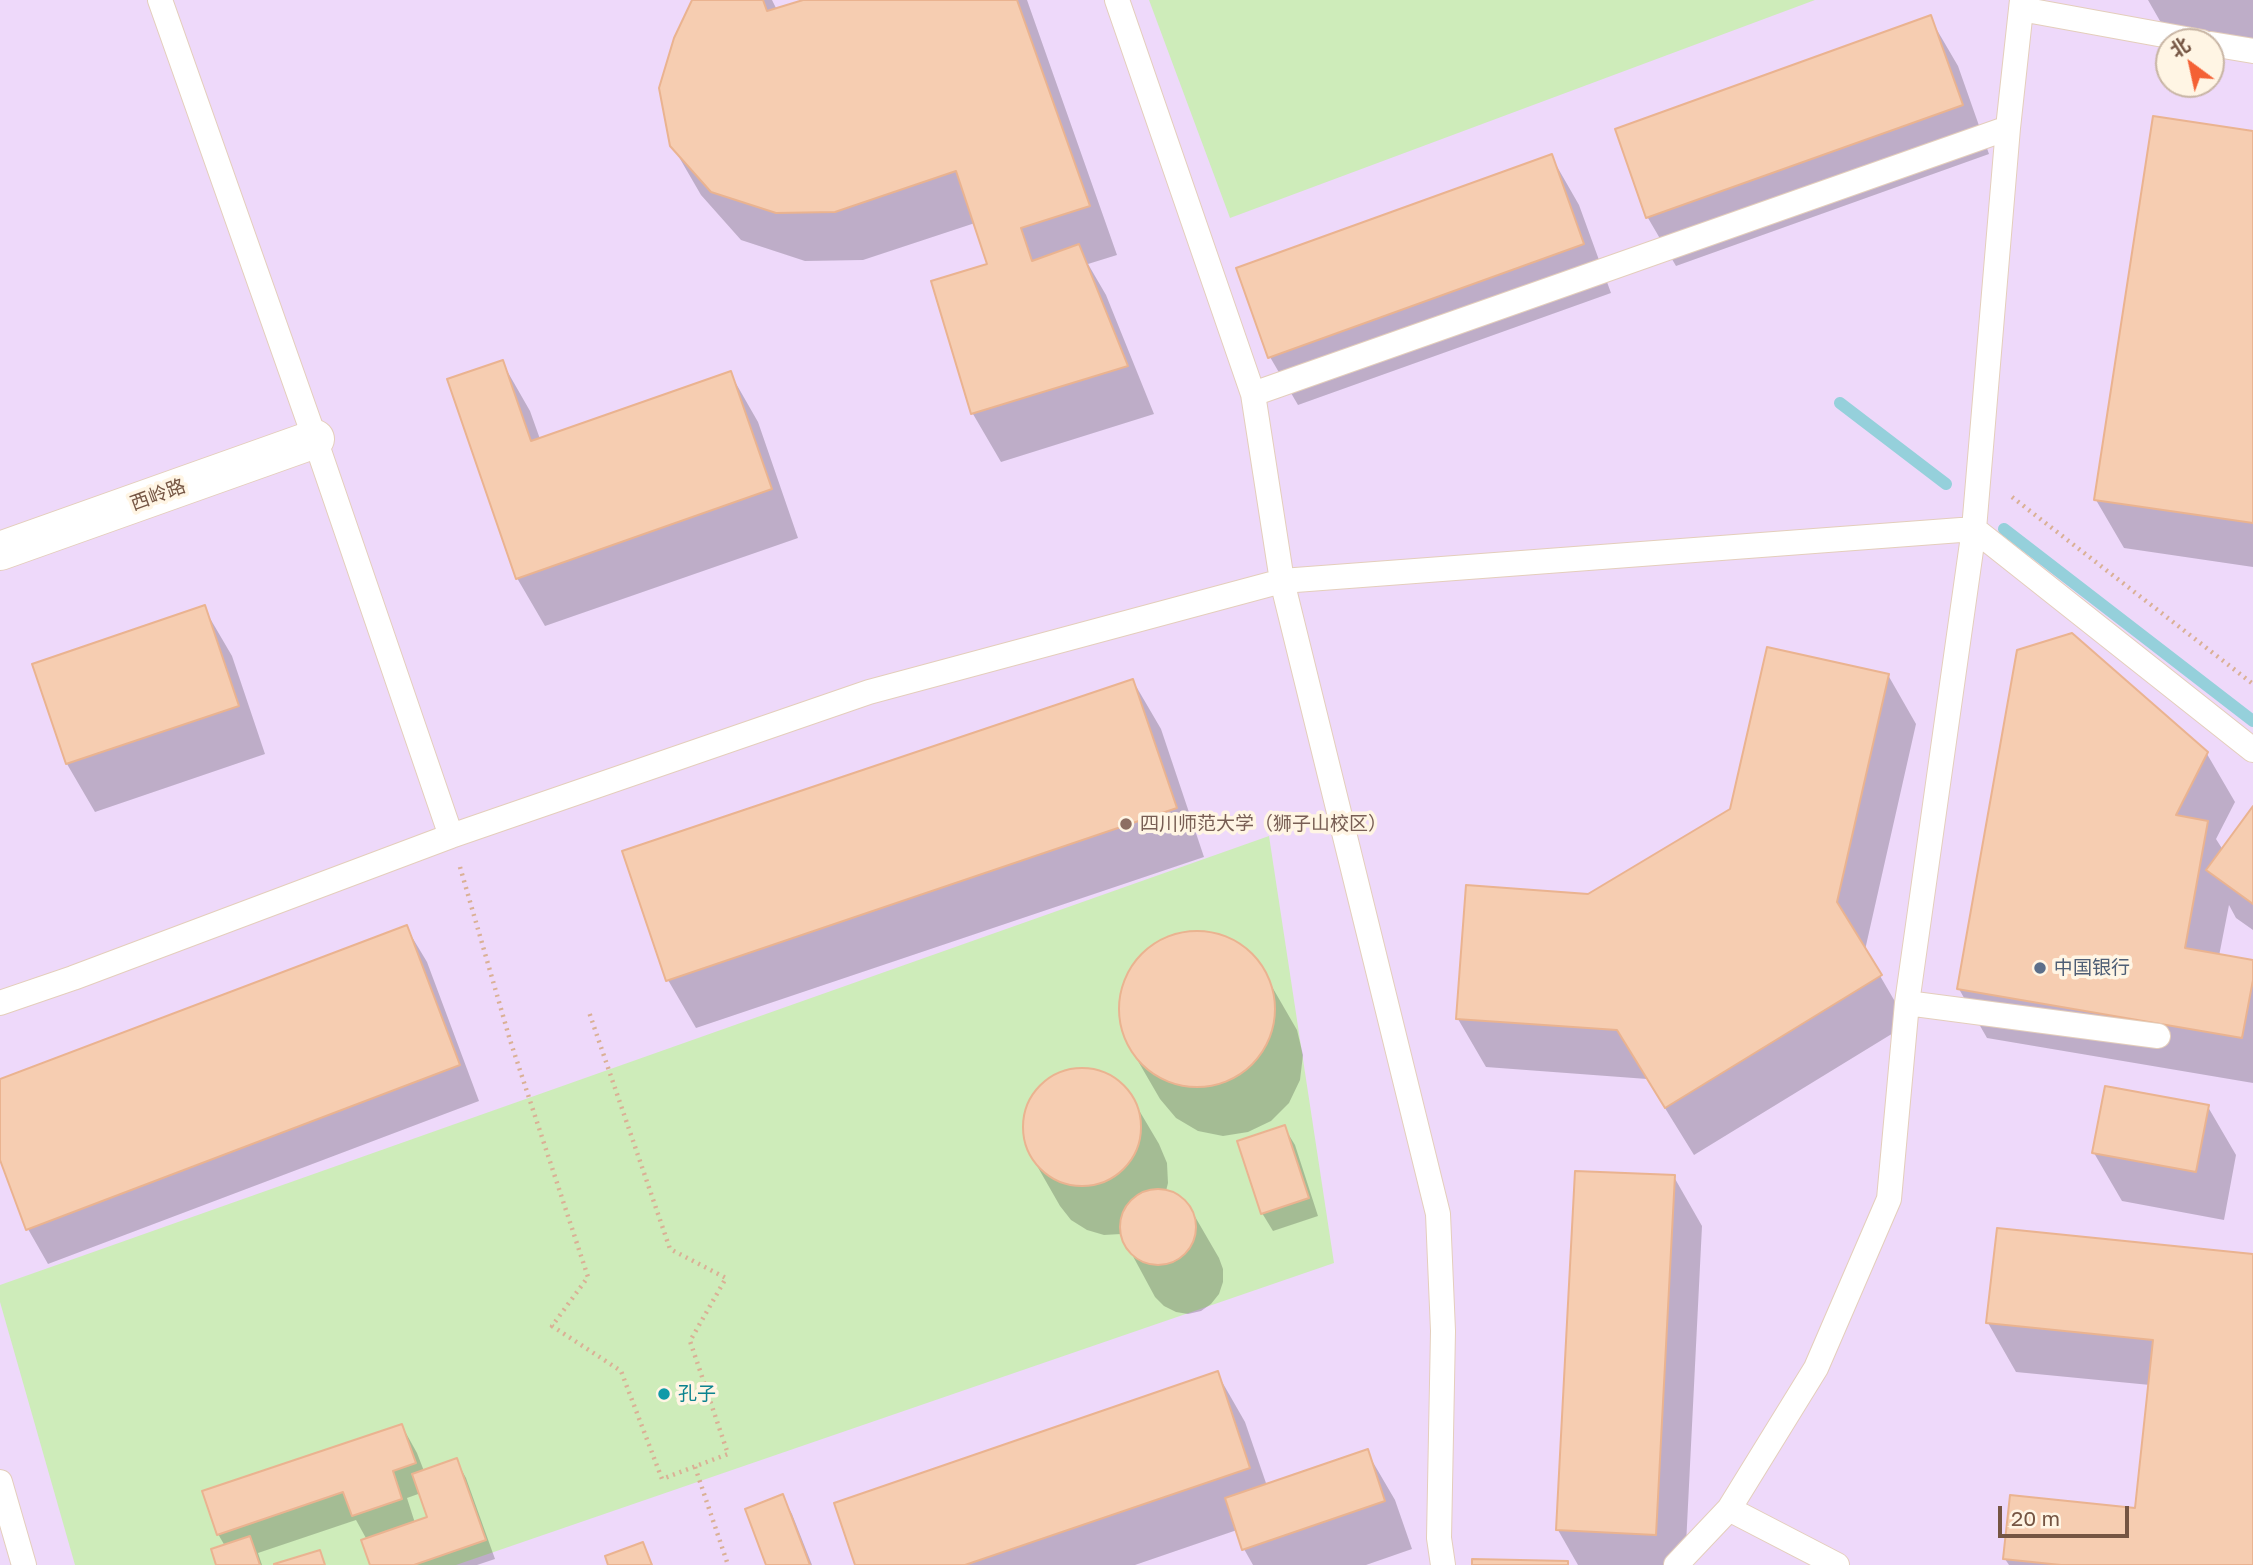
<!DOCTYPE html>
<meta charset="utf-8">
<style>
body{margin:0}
#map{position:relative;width:2253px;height:1565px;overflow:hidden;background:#fef1dc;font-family:"Golos Text","Noto Sans SC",sans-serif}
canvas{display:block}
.north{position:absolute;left:2155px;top:28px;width:70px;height:70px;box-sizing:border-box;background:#fff5e4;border:2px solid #c8b5a4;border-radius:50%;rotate:327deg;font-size:19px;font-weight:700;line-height:28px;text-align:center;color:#755543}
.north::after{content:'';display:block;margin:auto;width:24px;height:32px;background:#f46135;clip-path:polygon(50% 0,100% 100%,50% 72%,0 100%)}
.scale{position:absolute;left:1998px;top:1506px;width:131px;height:32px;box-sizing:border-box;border:4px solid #755543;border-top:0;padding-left:9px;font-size:21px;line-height:24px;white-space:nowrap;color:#755543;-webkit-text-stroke:5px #fff5e4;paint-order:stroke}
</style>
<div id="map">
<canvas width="2253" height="1565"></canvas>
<div class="north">北</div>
<div class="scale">20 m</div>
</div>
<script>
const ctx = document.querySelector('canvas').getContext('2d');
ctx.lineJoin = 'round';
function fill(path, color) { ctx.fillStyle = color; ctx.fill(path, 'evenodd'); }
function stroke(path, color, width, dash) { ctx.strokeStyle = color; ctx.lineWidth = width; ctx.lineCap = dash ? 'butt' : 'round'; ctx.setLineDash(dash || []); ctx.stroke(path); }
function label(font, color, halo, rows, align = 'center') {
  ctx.font = font + ' "Golos Text","Noto Sans SC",sans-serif'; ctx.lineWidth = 7; ctx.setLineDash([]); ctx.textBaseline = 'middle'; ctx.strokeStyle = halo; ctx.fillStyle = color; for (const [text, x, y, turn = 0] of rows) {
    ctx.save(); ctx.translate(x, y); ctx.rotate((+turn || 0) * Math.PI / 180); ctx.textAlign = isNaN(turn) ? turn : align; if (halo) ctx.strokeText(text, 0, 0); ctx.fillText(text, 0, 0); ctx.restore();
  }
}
const education = new Path2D(`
 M0,0h2253v1565h-2253zM2169,42h42v42h-42z`);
const green = new Path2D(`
 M1149,0h666l-585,218z
 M1269,836l65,427 -878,302h-381l-75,-263v-17z`);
const shadow = new Path2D(`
 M694,0h78l5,10 32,-10h218l90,255 -29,9 18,31 48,119 -153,48 -28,-48 -40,-132 56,-17 -14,-42 -112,37 -58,1 -64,-21 -40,-45 -29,-50z
 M2148,0h105v41l-89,-13z
 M1930,18l28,48 31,88 -313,112 -28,-48 -31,-88z
 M2253,133v434l-129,-19 -28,-48z
 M1551,156l28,49 32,88 -313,112 -28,-48z
 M502,362l28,49 10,28 190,-66 28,49 40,116 -253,88 -28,-48z
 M204,608l28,48 33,98 -170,58 -28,-48 -33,-99z
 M1888,675l28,49 -51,226 43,74 -214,131 -47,-76 -161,-12 -28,-48 130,-123 143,-86z
 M1133,681l28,48 43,128 -508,171 -28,-48z
 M2207,754l28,48 -19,37 7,11 30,-41v121l-17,-12 -7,-13 -10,51 34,6v121l-266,-45 -28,-49z
 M406,927l21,35 52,139 -431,163 -20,-35 -28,-74v-74z
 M1187,933l25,1 24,9 20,16 41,71 6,25 -3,25 -11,23 -18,18 -23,11 -25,4 -25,-5 -22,-13 -16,-19 -29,-50 -9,-23 -1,-26 7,-24 14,-20 21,-16z
 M1078,1069l20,2 18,10 14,14 29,49 8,19 1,20 -2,8 16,8 8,9 29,50 4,11v13l-4,12 -8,10 -10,7 -13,3 -12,-2 -12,-6 -9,-9 -34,-63 -17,1 -17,-5 -16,-10 -11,-14 -28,-49 -7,-18 -1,-18 6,-19 12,-16 16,-12z
 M2208,1107l28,48 -12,65 -102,-19 -28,-48z
 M1284,1127l11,18 23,71 -45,15 -11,-18z
 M1674,1177l28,49 -17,339h-107l-20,-35z
 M2253,1256v309h-244l-4,-6 132,-49 13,-125 -134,-13 -28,-49z
 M1217,1373l28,49 22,64 100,-34 28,48 17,49 -46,16h-113l-9,-16 -7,-19 -102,35h-278z
 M402,1426l15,27 7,18 32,-11 10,18 29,81 -18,6h-106l-4,-25 -11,-20 -98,33 4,12h-44l7,-19 -7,-12zM421,1493l9,25 -15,5 -8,-25z
 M782,1496l10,18 20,51h-44z`);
const stream = new Path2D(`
 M1840,403l106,81
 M2004,529l249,192`);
const building = new Path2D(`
 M692,0h71l4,11 36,-11h214l73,206 -69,22 11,33 47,-17 49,122 -157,48 -40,-133 56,-17 -31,-93 -121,41 -59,1 -65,-21 -41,-46 -11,-58 15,-50z
 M1931,15l32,90 -317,113 -31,-89z
 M2153,116l100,15v392l-159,-23z
 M1552,154l32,90 -316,114 -32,-90z
 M503,360l28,81 200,-70 41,118 -256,90 -69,-200z
 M205,605l34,101 -173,58 -34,-100z
 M2072,633l136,119 -32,63 32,6 -23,127 68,12v20l-11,58 -285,-49 60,-339z
 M1767,647l122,27 -52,228 45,73 -217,133 -48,-78 -161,-11 10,-134 122,9 142,-85z
 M1133,679l44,129 -511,173 -44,-130z
 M2253,806v98l-47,-34z
 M407,925l53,140 -434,165 -26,-70v-81z
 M1119 1009a78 78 0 1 1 156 0a78 78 0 1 1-156 0Z
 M1023 1127a59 59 0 1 1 118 0a59 59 0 1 1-118 0Z
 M2105,1086l104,19 -13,67 -104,-19z
 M1285,1125l24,73 -48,16 -24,-73z
 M1575,1171l100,4 -19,360 -100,-5z
 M1120 1227a38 38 0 1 1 76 0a38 38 0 1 1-76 0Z
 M1997,1228l256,26v311h-192l-58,-6 7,-64 125,13 18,-168 -167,-17z
 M1218,1371l32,97 -285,97h-110l-21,-62z
 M402,1424l14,39 -23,8 9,28 -50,17 -9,-24 -126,43 -15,-44z
 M1368,1449l17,52 -143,49 -17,-52z
 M457,1458l29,82 -72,25h-44l-9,-25 66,-23 -15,-43z
 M783,1494l27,71h-44l-21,-56z
 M250,1536l10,29h-44l-5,-16z
 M643,1542l9,23h-44l-3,-9z
 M320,1550l5,15h-51v-1z
 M1472,1559l96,2v4h-96z`);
const path = new Path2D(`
 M2012,497l241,187
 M460,867l50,173 78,237 -36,49 69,45 41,108 66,-25 -38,-113 36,-63 -56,-29 -81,-237
 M695,1467l33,98`);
const lane = new Path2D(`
 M160,0l155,439 136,397
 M1117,0l136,394 29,187 156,633 5,117 -4,207 4,27
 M2021,9l181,33
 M2211,44l42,7
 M1253,394l755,-266
 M0,1003l73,-25 378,-142 418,-144 413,-111 692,-52 279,221
 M1907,1003l251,33
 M0,1482l24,83
 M1729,1509l108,56
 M1676,1565l53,-56 87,-141 73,-169 18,-196 67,-474 34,-401 14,-128`);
const street = new Path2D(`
 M0,551l315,-112`);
const markers = [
 [1126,824,7,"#8d6e63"],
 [2040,968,7,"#5c6f8a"],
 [664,1394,7,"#0f9aa8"]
];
const streetNames = [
 ["西岭路",158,495,-20]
];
const educationNames = [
 ["四川师范大学（狮子山校区）",1140,824]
];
const serviceNames = [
 ["中国银行",2054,968]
];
const cultureNames = [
 ["孔子",678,1394]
];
fill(education, '#eed9fa');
fill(green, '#ceecba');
fill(shadow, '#0003');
stroke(stream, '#95d0db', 12);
fill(building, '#f6cdb1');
stroke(building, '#eab390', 2);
stroke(lane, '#e4cebb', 26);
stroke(street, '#e4cebb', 40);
stroke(path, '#dab095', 4.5, [2, 5]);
stroke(lane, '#fff', 24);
stroke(street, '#fff', 38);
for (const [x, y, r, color] of markers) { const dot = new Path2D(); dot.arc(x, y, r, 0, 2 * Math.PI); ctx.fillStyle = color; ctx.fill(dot); stroke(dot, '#fff5e4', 2.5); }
label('19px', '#755543', '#fff5e4', streetNames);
label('19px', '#785e54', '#fff5e4', educationNames, 'left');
label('19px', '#4e5e75', '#fff5e4', serviceNames, 'left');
label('19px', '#0d838f', '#fff5e4', cultureNames, 'left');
</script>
